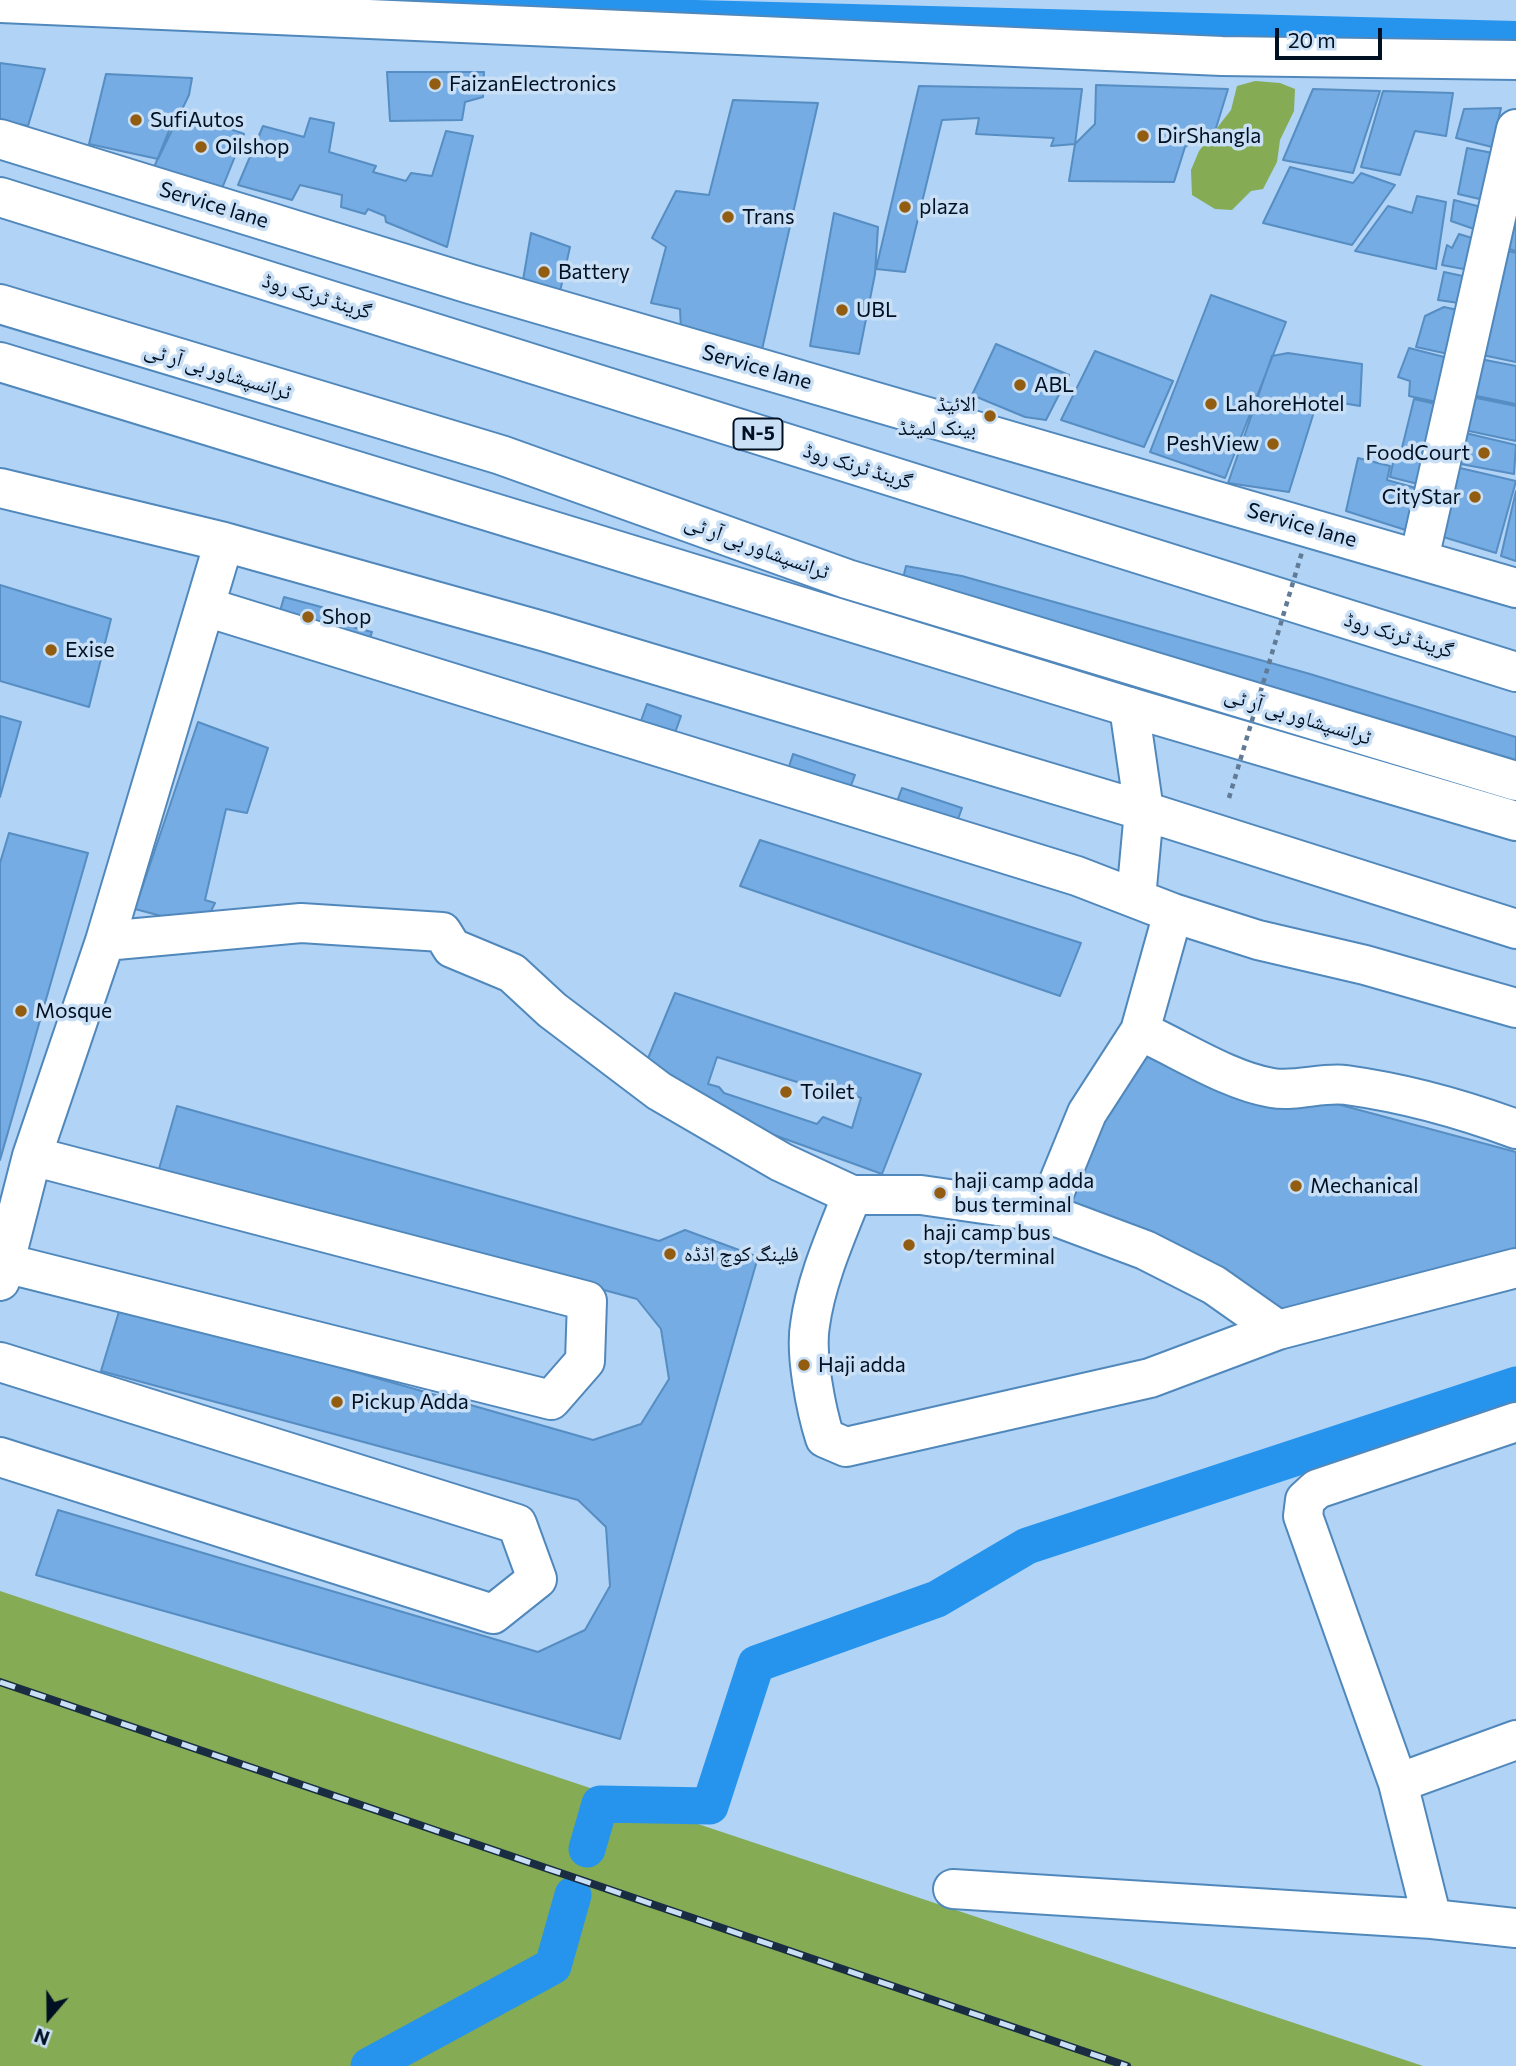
<!DOCTYPE html>
<meta charset="utf-8">
<style>
body{margin:0}
#map{position:relative;width:1516px;height:2066px;overflow:hidden;background:#b1d3f5;font-family:Commissioner,sans-serif}
canvas{display:block}
.north{position:absolute;left:14px;top:1982px;width:70px;height:70px;-webkit-text-stroke:5px #c8dff5;paint-order:stroke;rotate:200deg;font-size:19px;font-weight:700;line-height:28px;text-align:center;color:#001023}
.north::after{content:'';display:block;margin:auto;width:24px;height:32px;background:#001023;clip-path:polygon(50% 0,100% 100%,50% 72%,0 100%)}
.scale{position:absolute;left:1275px;top:28px;width:107px;height:32px;box-sizing:border-box;border:4px solid #001023;border-top:0;padding-left:9px;font-size:21px;line-height:24px;white-space:nowrap;color:#001023;-webkit-text-stroke:5px #c8dff5;paint-order:stroke}
</style>
<div id="map">
<canvas width="1516" height="2066"></canvas>
<div class="north">N</div>
<div class="scale">20 m</div>
</div>
<script>
const ctx = document.querySelector('canvas').getContext('2d');
ctx.lineJoin = 'round';
function fill(path, color) { ctx.fillStyle = color; ctx.fill(path, 'evenodd'); }
function stroke(path, color, width, dash) { ctx.strokeStyle = color; ctx.lineWidth = width; ctx.lineCap = dash ? 'butt' : 'round'; ctx.setLineDash(dash || []); ctx.stroke(path); }
function label(font, color, halo, rows, align = 'center') {
  ctx.font = font + ' Commissioner,"Noto Naskh Arabic",sans-serif'; ctx.lineWidth = 7; ctx.setLineDash([]); ctx.textBaseline = 'middle'; ctx.strokeStyle = halo; ctx.fillStyle = color; for (const [text, x, y, turn = 0] of rows) {
    ctx.save(); ctx.translate(x, y); ctx.rotate((+turn || 0) * Math.PI / 180); ctx.textAlign = isNaN(turn) ? turn : align; if (halo) ctx.strokeText(text, 0, 0); ctx.fillText(text, 0, 0); ctx.restore();
  }
}
const green = new Path2D(`
 M1255,81l25,2 15,6 -1,22 -14,29 -3,22 -14,27 -12,2 -19,19 -17,-1 -23,-14 -1,-25 8,-19 32,-41 6,-24z
 M0,1591l1423,475h-1423z`);
const water = new Path2D(`
 M390,0h305l821,21v31l-1122,-20z`);
const canal = new Path2D(`
 M587,1849l13,-45 110,2 46,-142 181,-65 90,-53 489,-161
 M369,2066l184,-100 20,-71`);
const building = new Path2D(`
 M0,63l45,6 -17,57 -28,-6z
 M387,72h97l-1,25 -18,5 -3,18 -72,1z
 M106,74l86,4 -3,17 -31,64 -69,-15z
 M1096,85l132,4 -12,39 -31,19 -11,35 -105,-1 6,-37 20,-20z
 M919,86l163,3 -7,55 -24,2 3,-8 -78,-4 3,-16 -37,2 -37,152 -29,-3z
 M1313,89l67,2 -27,82 -70,-13z
 M1383,91l70,2 -7,43 -31,-5 -15,44 -39,-8z
 M733,100l85,3 -57,251 -80,-24 -1,-21 -29,-6 15,-56 -14,-9 24,-47 33,4z
 M1501,108l-9,39 -36,-9 8,-29z
 M178,109l66,25 -25,62 -71,-14z
 M310,118l24,5 -5,29 47,14 -3,6 33,9 5,-8 21,3 14,-45 27,5 -26,111 -61,-25 -1,-6 -17,-7 -3,5 -24,-7 1,-12 -42,-10 -8,15 -54,-15 25,-59 41,11z
 M1467,148l31,6 -14,46 -26,-6z
 M1290,167l63,16 8,-10 34,12 -43,60 -89,-22z
 M1417,196l29,6 -10,67 -81,-18 33,-45 24,7z
 M1454,200l31,8 -11,21 -23,-8z
 M1516,204v47l-20,-6z
 M834,213l44,14 -3,47 -16,80 -49,-8z
 M531,233l39,14 -11,49 -37,-10z
 M1459,234l13,4v-3l8,2 -6,34 -32,-6 5,-20 5,3z
 M1492,247l24,6v109l-48,-10z
 M1444,272l28,6 -6,26 -28,-4z
 M1211,295l75,27 -61,156 -75,-26z
 M1444,307l23,5 -14,43 -37,-8 9,-31z
 M996,344l73,31 -23,45 -21,-3 -53,-22z
 M1409,348l43,11 -11,44 -32,-7 1,-15 -12,-4z
 M1095,351l78,30 -29,66 -83,-27z
 M1288,353l74,11 -2,42 -42,-7 -29,93 -61,-9 44,-127z
 M1465,356l51,10v38l-59,-12z
 M1462,395l54,11v35l-61,-13z
 M1414,399l26,6 -14,81 -36,-9 4,-19 5,2z
 M1457,431l59,14 -2,29 -64,-12z
 M1358,458l32,8 -3,14 36,10 -8,43 -69,-22z
 M1447,465l69,16 -20,72 -66,-20z
 M1516,491v70l-15,-5z
 M906,566l56,10 348,98 206,63v59l-220,-66 -4,17 -42,-13 -1,-15 -350,-124z
 M0,585l111,34 -22,88 -89,-26z
 M284,597l56,15 -3,11 35,9 -5,15 -90,-25z
 M647,704l34,12 -10,28 -34,-12z
 M0,716l21,6 -21,75z
 M198,722l70,26 -21,65 -21,-4 -21,91 10,3 -12,24 -68,-18z
 M793,754l62,21 -8,21 -61,-20z
 M902,788l60,20 -8,22 -60,-20z
 M9,833l79,20 -88,307v-297z
 M760,840l321,103 -21,53 -320,-110z
 M675,993l246,81 -39,100 -166,-60 -72,-46z
 M1143,1052l373,100v111l-238,67 -217,-111 41,-93z
 M717,1057l109,34 4,-7 31,14 -9,30 -29,-11 -6,7 -93,-31 -5,-6 -11,-3z
 M177,1106l482,135 26,-11 73,27 -138,482 -584,-164 22,-65 480,142 47,-22 25,-44 -4,-59 -28,-27 -477,-129 20,-66 472,135 48,-16 28,-45 -8,-50 -24,-30 -478,-130z`);
const minor = new Path2D(`
 M0,3l1222,53 294,4
 M0,139l470,145 1046,304
 M0,304l501,151 346,124 669,202
 M0,488l224,54 322,90 598,179 372,118
 M1419,559l97,-430
 M206,607l871,269 96,37 85,27 107,25 151,43
 M1129,707l15,104 -8,87
 M105,941l196,-18 141,9 10,16 60,25 40,37 107,81 122,71 71,33h69l125,18 99,37 69,35 64,45
 M1140,1031c40,18 89,50 132,57 25,4 50,-6 74,-3 58,8 116,24 170,44
 M852,1195c-16,41 -36,85 -42,130 -5,29 6,85 15,113l21,9 304,-69 128,-48 238,-62
 M1046,1213l41,-100 53,-82 33,-118
 M5,1263l546,137 34,-39 2,-60 -555,-145
 M0,1281l32,-125 73,-215 119,-399
 M0,1362l517,162 20,55 -44,35 -493,-157
 M1398,1783l118,-43
 M953,1889l479,30 84,9
 M1432,1919l-34,-136 -95,-267 2,-16 12,-11 199,-67`);
const highway = new Path2D(`
 M0,197l1516,475
 M0,362l1129,345 387,114`);
const rail = new Path2D(`
 M0,1682l1127,384`);
const pathBridge = new Path2D(`
 M1229,798l73,-246`);
const markers = [
 [435,84,7,"#925d11"],
 [136,120,7,"#925d11"],
 [1143,136,7,"#925d11"],
 [201,147,7,"#925d11"],
 [905,207,7,"#925d11"],
 [728,217,7,"#925d11"],
 [544,272,7,"#925d11"],
 [842,310,7,"#925d11"],
 [1020,385,7,"#925d11"],
 [1211,404,7,"#925d11"],
 [990,416,7,"#925d11"],
 [1273,444,7,"#925d11"],
 [1484,453,7,"#925d11"],
 [1475,497,7,"#925d11"],
 [308,617,7,"#925d11"],
 [51,650,7,"#925d11"],
 [21,1011,7,"#925d11"],
 [786,1092,7,"#925d11"],
 [1296,1186,7,"#925d11"],
 [940,1193,7,"#925d11"],
 [909,1245,7,"#925d11"],
 [670,1254,7,"#925d11"],
 [804,1365,7,"#925d11"],
 [337,1402,7,"#925d11"]
];
const shields = [
 [758,434,49]
];
const shieldNames = [
 ["N-5",758,434]
];
const poiNames = [
 ["FaizanElectronics",449,84],
 ["SufiAutos",150,120],
 ["DirShangla",1157,136],
 ["Oilshop",215,147],
 ["plaza",919,207],
 ["Trans",742,217],
 ["Battery",558,272],
 ["UBL",856,310],
 ["ABL",1034,385],
 ["الائیڈ",976,404,"right"],
 ["بینک لمیٹڈ",976,428,"right"],
 ["LahoreHotel",1225,404],
 ["PeshView",1259,444,"right"],
 ["FoodCourt",1470,453,"right"],
 ["CityStar",1461,497,"right"],
 ["Shop",322,617],
 ["Exise",65,650],
 ["Mosque",35,1011],
 ["Toilet",800,1092],
 ["haji camp adda",954,1181],
 ["bus terminal",954,1205],
 ["Mechanical",1310,1186],
 ["haji camp bus",923,1233],
 ["stop/terminal",923,1257],
 ["فلینگ کوچ اڈڈہ",684,1254],
 ["Haji adda",818,1365],
 ["Pickup Adda",351,1402]
];
const streetNames = [
 ["Service lane",214,205,17],
 ["گرینڈ ٹرنک روڈ",317,296,17],
 ["Service lane",757,367,16],
 ["ٹرانسپشاور بی آر ٹی",218,371,17],
 ["گرینڈ ٹرنک روڈ",858,466,17],
 ["Service lane",1302,525,16],
 ["ٹرانسپشاور بی آر ٹی",757,547,20],
 ["گرینڈ ٹرنک روڈ",1399,635,17],
 ["ٹرانسپشاور بی آر ٹی",1298,716,17]
];
fill(green, '#85ab55');
fill(water, '#2694ed');
stroke(canal, '#2694ed', 37);
fill(building, '#74ace3');
stroke(building, '#568dc2', 2);
stroke(minor, '#5188bc', 42);
stroke(highway, '#5188bc', 42);
stroke(minor, '#fff', 38);
stroke(highway, '#fff', 38);
stroke(rail, '#192c41', 8);
stroke(rail, '#c8dff5', 5, [16]);
stroke(pathBridge, '#617b96', 4.5, [5, 5]);
for (const [x, y, r, color] of markers) { const dot = new Path2D(); dot.arc(x, y, r, 0, 2 * Math.PI); ctx.fillStyle = color; ctx.fill(dot); stroke(dot, '#c8dff5', 2.5); }
for (const [x, y, w] of shields) { const box = new Path2D(); box.roundRect(x - w / 2, y - 15.5, w, 31, 5); ctx.fillStyle = '#c8dff5'; ctx.fill(box); stroke(box, '#001023', 2); }
label('bold 19px', '#001023', null, shieldNames);
label('21px', '#001023', '#c8dff5', poiNames, 'left');
label('21px', '#001023', '#c8dff5', streetNames);
</script>
